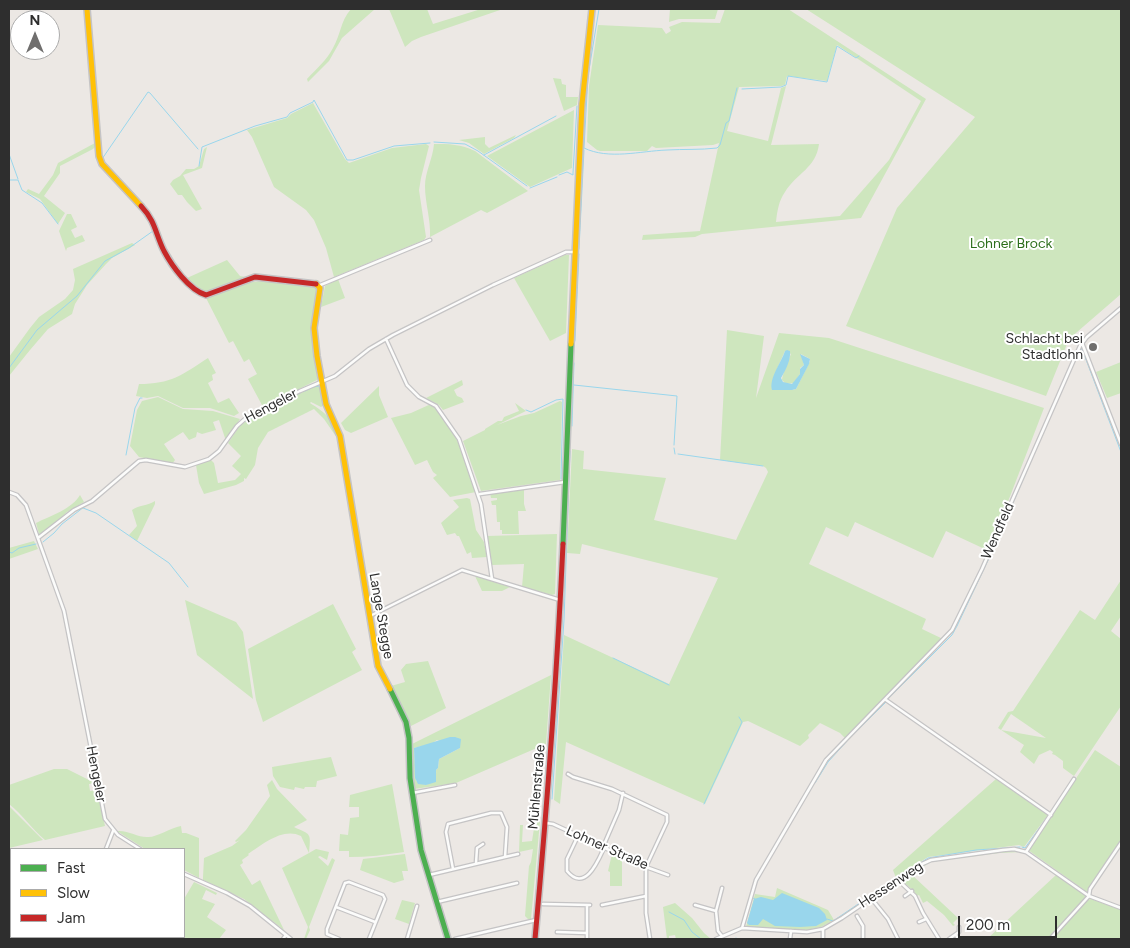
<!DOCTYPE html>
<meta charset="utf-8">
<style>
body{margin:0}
#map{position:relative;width:1130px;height:948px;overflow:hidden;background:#ece8e4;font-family:Figtree,sans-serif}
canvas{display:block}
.frame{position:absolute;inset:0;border:10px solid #2e2e2e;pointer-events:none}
.legend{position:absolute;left:10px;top:848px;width:175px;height:90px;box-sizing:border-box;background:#fff;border:1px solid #ababab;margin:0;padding:6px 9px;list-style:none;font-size:15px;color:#2e2e2e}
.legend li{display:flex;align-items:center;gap:10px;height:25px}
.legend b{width:25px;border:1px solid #ababab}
.north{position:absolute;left:10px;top:10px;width:50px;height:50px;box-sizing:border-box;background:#fff;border:1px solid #ababab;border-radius:50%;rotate:0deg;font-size:14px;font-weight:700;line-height:20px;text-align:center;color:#2e2e2e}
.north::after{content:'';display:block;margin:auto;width:18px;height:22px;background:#706f6e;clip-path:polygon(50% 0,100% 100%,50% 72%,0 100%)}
.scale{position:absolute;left:958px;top:916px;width:99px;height:22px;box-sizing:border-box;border:2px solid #2e2e2e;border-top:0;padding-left:6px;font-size:15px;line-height:18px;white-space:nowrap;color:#2e2e2e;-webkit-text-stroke:4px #fff;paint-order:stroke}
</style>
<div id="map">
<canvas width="1130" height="948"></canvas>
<div class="frame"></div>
<ul class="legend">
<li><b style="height:6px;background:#4caf50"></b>Fast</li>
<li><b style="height:6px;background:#ffc107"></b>Slow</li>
<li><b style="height:6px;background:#c62828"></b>Jam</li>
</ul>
<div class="north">N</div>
<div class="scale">200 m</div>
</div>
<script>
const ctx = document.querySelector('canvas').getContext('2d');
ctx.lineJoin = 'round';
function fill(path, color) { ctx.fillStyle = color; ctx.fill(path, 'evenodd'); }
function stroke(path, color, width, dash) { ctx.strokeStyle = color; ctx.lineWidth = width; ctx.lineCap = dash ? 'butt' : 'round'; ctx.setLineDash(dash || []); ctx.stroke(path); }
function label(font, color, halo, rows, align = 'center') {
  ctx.font = font + ' Figtree,sans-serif'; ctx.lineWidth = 4; ctx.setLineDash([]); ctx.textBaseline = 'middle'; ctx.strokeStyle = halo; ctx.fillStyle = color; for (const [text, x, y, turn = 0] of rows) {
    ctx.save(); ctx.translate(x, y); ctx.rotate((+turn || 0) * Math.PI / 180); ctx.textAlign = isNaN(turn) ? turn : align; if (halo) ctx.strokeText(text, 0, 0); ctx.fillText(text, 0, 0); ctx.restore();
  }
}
const green = new Path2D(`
 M351,9h24l-33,29 -13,23 -21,21 -1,-3c9,-10 20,-19 26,-31 8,-14 7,-26 18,-39z
 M389,9h38l6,15 48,-15h22l-82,28 -9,4 -7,6z
 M670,9h48l-3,10h-36l-10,3z
 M725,9h63l138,90 -65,119 -159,16 -7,3 -53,3 1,-5 57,-4 19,-88 -6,2 -57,3 -4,-2 -5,5h-47l-3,-1 -10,-8 2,-56 9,-61 64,3 4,6 5,-3 -2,-4 13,-5 38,1zM837,45l84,56 -32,59 -49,56 -64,6c1,-10 3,-22 9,-30 12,-19 31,-24 34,-48l-48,1 15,-59 -5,2 -13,53 -41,-10 12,-44 42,-1 4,-1 2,-9 40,5z
 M806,9h315v285l-52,45 -23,57 -200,-70 51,-118 78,-91z
 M553,78l8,1 1,5 4,1v12h12l-1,8 -13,6z
 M313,103l32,56 4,4 43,-15 34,-4 3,2 -8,32 -2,12 7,47 -2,3 -90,37 -8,-29 -12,-28 -8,-10 -32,-23 -22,-50 -5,-7 40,-12 4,-4z
 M574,110l-2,58 -42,19 -43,-31z
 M516,135l-2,3 -30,16 -15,-11 -10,-3 26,-3v7l4,4z
 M95,143v4l-2,2 -33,17v7l-16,23 21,17 -7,11 -18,-25 -14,-7 2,-3 11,5 14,-19 5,-12z
 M434,144c15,0 27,0 41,7l53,40 -41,22 -6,-3 -51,27c1,-17 -5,-34 -5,-51 0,-14 8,-28 9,-42z
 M207,147l-5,21 -19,7 19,34 -6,2 -9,-9 -5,-7h-4l-8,-11 3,-4 7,-4 6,-7h8l5,-3 5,-17z
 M67,214h4l6,13 -6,3 4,8 7,-3 3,6 -18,7 -1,3 -7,-20z
 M132,243l3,2 -23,13 -6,6 -19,21 -12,19 -3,10 -24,15 -18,21 -21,26v-19l21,-29 9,-11 26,-18 8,-9 2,-10 -2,-11z
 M565,255h4l-3,78 -16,8 -36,-63z
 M227,260l13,16 6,1 -41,16 -7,-3 -11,-12z
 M338,279l7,19 -24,9 4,-21z
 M269,280l44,5 4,5 -4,41 5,45 -1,4 -54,27 -15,-28 9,-5 -8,-15 -5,3 -11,-21 -4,2 -23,-45 39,-15z
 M727,330l37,6 -8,62 23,-65 50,5 215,70 -55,143 -43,-20 -13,27 -78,-36 -7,15 -22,-10 -17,37 117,55 -4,10 21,10 -98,99 -5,-5 -20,-10 -12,12 1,3 -9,8 -52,-25 -5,1 -38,82 -139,-62 -6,62 -6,-4 10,-165 105,49 49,-106 -136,-34 -2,10 -13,-1 5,-104 12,2 -1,18 83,9 -12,42 82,20 32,-68 -2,-4 -3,-2 -43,-6zM785,351l6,3c-2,5 -9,21 -9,26l4,4 8,-1 6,-9v-6l4,-3 -3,-11 9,5v2l-14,28 -4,1h-20l5,-21z
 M208,358l8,15 -4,2 1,5 -5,3 10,20 11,-5 10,15 -5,3 -24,-8h-27l-25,-12 -11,2 -11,-2 3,-12c32,0 43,-9 69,-26z
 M1121,362v31l-14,5 -11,-26z
 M462,380l1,5 -9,5 3,6 5,2 2,4 -21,8 -4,-5 -13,-7z
 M316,385l4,2 4,18 -3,2 -10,-5 -1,1c14,9 26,17 27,35l-13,-19 -10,-10 -46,23 -10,16 -3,17 -9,14 -2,-1v3l-8,4 -32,9 -5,-11 -3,-18 15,-5 3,3 4,20 17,-3 6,-6 -9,-8 9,-10 -13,-13 13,-19z
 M379,386v9l9,22 -37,16 -6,-3 -4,-7z
 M158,397l25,12 30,2 27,8 -14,22 -7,-21 -6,2 3,8 -14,4 -5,-2 -1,5 -7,3 -6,-8 -19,12 11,16 -3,4 -33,-7 -9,-11 7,-36 5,-9z
 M560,401l2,1 -2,78 -79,11 -18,-50 22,-11v-1l13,-8h4l2,-4 15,-6 -4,-8 11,8 -29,14 24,-9 13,-3z
 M431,404c24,18 36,61 45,88l-26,5 -17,-19 4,-3 -4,-3 -6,-12 -12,5 -24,-47 20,-5z
 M524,489v15l2,7h-8l1,23h-17v-4h-2v-8h-3l-1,-17h-4l-1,-4 6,-1v-2h-6l-1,-5z
 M80,495l4,7 -17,10 -22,21 -6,1 -3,-11c14,-7 36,-14 44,-28z
 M467,498l3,1 6,31 8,12 3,15 -15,1 -1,-6 -4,2 -8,-18h-2l-2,-3 -8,2 -6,-12 18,-16 -6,-7z
 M155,501v3l-18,37 -8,-6 8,-9 -5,-16c6,-5 16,-4 23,-9z
 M557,534l-2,60 -3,1 -30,-8 2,-23 -32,1 -5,-29z
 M34,541l4,8 -29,10v-11z
 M475,576l35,11 -8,4h-20z
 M1121,580v36l-10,15 10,8v67l-47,70 -11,-8v-7l-8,-6 -3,-1 1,-2 -3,-2 -11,5 -5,9 -14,-12 4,-7 -26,-17 10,-16 5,-1 67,-101 15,10zM1011,714l35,24 -45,-8z
 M185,600l51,22 7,10 10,67 -56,-44z
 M333,604l23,45 -4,3 10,18 -99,52 -7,-22 -8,-51z
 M428,661l18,47 -35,18 -20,-40 14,-4 -4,-12 5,-6z
 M551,675l-5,69 -90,39 -42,6 -3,-13 1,-32zM437,740l23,8 -21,11 -1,9 -2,2c1,8 -4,12 -10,15l-10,-4 -2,-33 17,-4z
 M1095,750l26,17v73l-34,52 -59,-42z
 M331,757l6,19 -20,5 -1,6h-11l-1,2 -9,-2 -1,3 -14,-3 -7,-11 -1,-9z
 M54,769h13l28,14 -6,1 1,7 7,-1 8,36 -60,14c-13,-11 -23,-26 -36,-36v-19z
 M996,779l52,36 -24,32 -5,-2 -91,12 -32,21 -3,-8z
 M272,780l5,9 30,31 -13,7c17,8 17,5 15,26l7,-4 13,3 -2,8 -7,-4 -2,1 10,9 4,-8 3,2 -26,67 1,3 -4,9h-2l4,-12 -26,-59 27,-15 -8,-17c-18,-9 -38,8 -53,18l1,1 -7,5 1,3 -3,2 12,20 8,-5 24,50 -40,-31 -41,-19v-3l1,-19 28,-12 8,-6 -4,2 -1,-1 11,-11 24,-34 -3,-11z
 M392,784l12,68c-19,3 -36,5 -55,5v-6h-10l1,-17 8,1 2,-17 9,-1v-10h-10l1,-12z
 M9,806l34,34 -34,8z
 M540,821l-9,98h-3l-3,-3 4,-50 2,-4 2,-13 -14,3 1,-27h3l-1,17 10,-1 3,-19z
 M181,826l1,7h4l13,5v40l-15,-8v-21h-39l-28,-18c11,-1 20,6 30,6 9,1 23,-9 34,-11z
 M1011,851l11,1 -23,1 -61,8 -7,1 -20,12 47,44 -5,5 2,2 -2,1 -9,-11 -17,-14 -4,2 -4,-8 -3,1 -2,-5 -12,-10 1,-3 26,-17 50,-8z
 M405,854l3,17h-6l2,9 -10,3 -34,-13 3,-11z
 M612,854l8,4v3l2,-3v28h-12v-14l-2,-1z
 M1056,875l29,20v4l-36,40h-62z
 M194,882l23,11 -1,2 -10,-5 -4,9 13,5 -8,13 19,13 -7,9h-39l-3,-2h7v-38z
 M777,888l51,22 6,10 -13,7 -14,3 -61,-3 9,-33 20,3z
 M1091,899l30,11v29h-68l34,-39z
 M402,900l13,3 -6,21 -14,-5z
 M675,903l17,15 12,15 7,6h-35l-1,-4 -6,1v3h-2l-4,-32z`);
const water = new Path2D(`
 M787,350l3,1c1,8 -4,19 -9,27l2,4 9,2 8,-10v-5l4,-4 -4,-11 10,5 -1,5 -13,25 -4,1h-20c-3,-12 9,-27 13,-39z
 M450,737h5l6,2 -1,9 -21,11 -1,9 -2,2v12l-10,3 -8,-1 -3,-6 -1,-30z
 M782,893l37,15 6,6 2,6 -11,6 -16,1 -25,-1 -12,-7 -5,6h-9l-2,-2 7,-24 7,-2 12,3z`);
const stream = new Path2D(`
 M599,9l-11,67 -4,72c25,12 56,3 83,2 17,-1 33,0 50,-2l3,-3 6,-22 3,-2 8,-33
 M742,89l39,-2 5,-2 2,-9 39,6 10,-36 19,12 3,-2
 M434,142l31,2 13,7 49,35
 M9,154l9,25
 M484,155l72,-39
 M102,159l46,-67 2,1 48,56
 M199,166l3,-19 53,-21 32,-9 3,-4 23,-11 1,-2 33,60h6l41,-14 36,-3
 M559,175l8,-3 6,3v-2l4,-67
 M9,180h9l4,10 20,13 16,21
 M530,188l27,-11
 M579,249l5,-99
 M575,341l4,-87
 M1079,349h3l39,103
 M9,368l28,-38 40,-34 28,-35 24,-13 24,-17
 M574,385l103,11 -3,49
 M305,391l8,-4 6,-1 3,5
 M326,409l1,4 5,8
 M526,410l5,2 25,-12 7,-1 -2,80
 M246,421l54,-28
 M572,426l2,-63
 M674,448l1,6
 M678,454l85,12
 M126,455l9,-47 5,-10h2
 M83,508l13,5 73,50 19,24
 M43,542l11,-9 8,-9 22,-17
 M9,552l3,1 7,-5 17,-4
 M613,658l56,27
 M888,699l64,-64 5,-9 33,-70 64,-148
 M852,736l34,-34
 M815,783l13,-21 20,-22
 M552,799l12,-179 6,-169
 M704,804l38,-82 -3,-5
 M792,821l20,-34
 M1022,847l3,1 23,-32
 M899,877l29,-19 48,-8 44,-3
 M756,884l4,-8
 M751,897l4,2
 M669,912l15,8 8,12 9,7
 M827,919l6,2 3,-2 43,-29
 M736,938v1`);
const street = new Path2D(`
 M318,286l112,-46
 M386,339l21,46 12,12 17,9 23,33 22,65 11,75
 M1082,343l39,101
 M9,492l8,3 9,10 38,106 41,208 13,16 22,14
 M480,494l85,-12
 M38,538l36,-28 18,-9 47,-40 7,-1 39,7 24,-8 10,-8 18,-25 9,-8 54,-27 35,-15 34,-27 24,-14 100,-50 73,-33h9
 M370,616l92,-46 98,30
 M886,700l165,115
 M568,774l5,3 39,12 55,26v7l-21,45v46l4,26
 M412,793l43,-8
 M546,823l7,1 93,43 22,8
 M578,836l-11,23v12c18,22 31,-10 37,-23
 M603,847l16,-37 4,-17
 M106,849l7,-18
 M1026,852l48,-73
 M505,857l13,-3
 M476,863l1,-15 6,-4
 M184,874l43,19 23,13 41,33
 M429,875l76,-18 2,-30 -6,-14h-10l-43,11 -2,8 7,37
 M898,880l17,16 8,17 16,26
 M905,896l7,-5
 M871,898l17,21 10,20
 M437,902l80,-19
 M543,904l47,1
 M602,905l44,-9
 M695,905l21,6 2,20 4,5
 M336,907l39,15
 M716,911l6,-23
 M857,916l6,10v13
 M919,922l7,-3
 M742,928l14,-48 70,-120 126,-130 30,-61 98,-223 7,-9 34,-29
 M823,929v10
 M557,932l30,1
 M956,935l2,4
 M283,939l3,-4
 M339,939l-12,-5v-5l18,-46 4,-1 34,13 2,4 -16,40
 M407,939l10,-33
 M455,939l81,-19
 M587,939v-34
 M716,939l26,-11 65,4 16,-3 19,-11 78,-53 11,-5 72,-10 11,-1 12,3 63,44 32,12
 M790,939l1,-8
 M949,939l10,-7v-5
 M1050,939l39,-43 1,-7 31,-46`);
const fast = new Path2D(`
 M563,544l8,-200
 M390,689l16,33 3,16 1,40 11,72 27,89`);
const slow = new Path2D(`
 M87,9l12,147 3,8 39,42
 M316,284l4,4 -6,40 3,28 9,48 14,32 38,230 12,23
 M571,344l11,-240 10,-95`);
const jam = new Path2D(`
 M141,206c15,16 14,27 23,45 8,15 25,39 42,44l49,-18 61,7
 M535,939c12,-132 22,-263 28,-395`);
const markers = [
 [1093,347,5,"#706f6e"]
];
const parkNames = [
 ["Lohner Brock",1011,244]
];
const poiNames = [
 ["Schlacht bei",1083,339],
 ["Stadtlohn",1083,355]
];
const streetNames = [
 ["Hengeler",271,406,-28],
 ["Wendfeld",998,531,-66],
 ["Lange Stegge",381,616,80],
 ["Hengeler",96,774,79],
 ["Mühlenstraße",537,787,-85],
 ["Lohner Straße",607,848,24],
 ["Hessenweg",891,885,-33]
];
fill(green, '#cee6be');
fill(water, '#99d6ec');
stroke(stream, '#99d6ec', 1);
stroke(street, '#c5c4c5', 5);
stroke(fast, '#c5c4c5', 8);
stroke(slow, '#c5c4c5', 8);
stroke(jam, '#c5c4c5', 8);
stroke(street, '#fcfcfb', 2.5);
stroke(fast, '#4caf50', 5);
stroke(slow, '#ffc107', 5);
stroke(jam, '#c62828', 5);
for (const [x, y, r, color] of markers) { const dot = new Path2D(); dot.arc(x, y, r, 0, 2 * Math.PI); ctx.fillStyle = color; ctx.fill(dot); stroke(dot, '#fff', 2); }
label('14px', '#2c6e1b', '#fff', parkNames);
label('14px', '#2e2e2e', '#fff', poiNames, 'right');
label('14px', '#2e2e2e', '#fff', streetNames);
</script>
